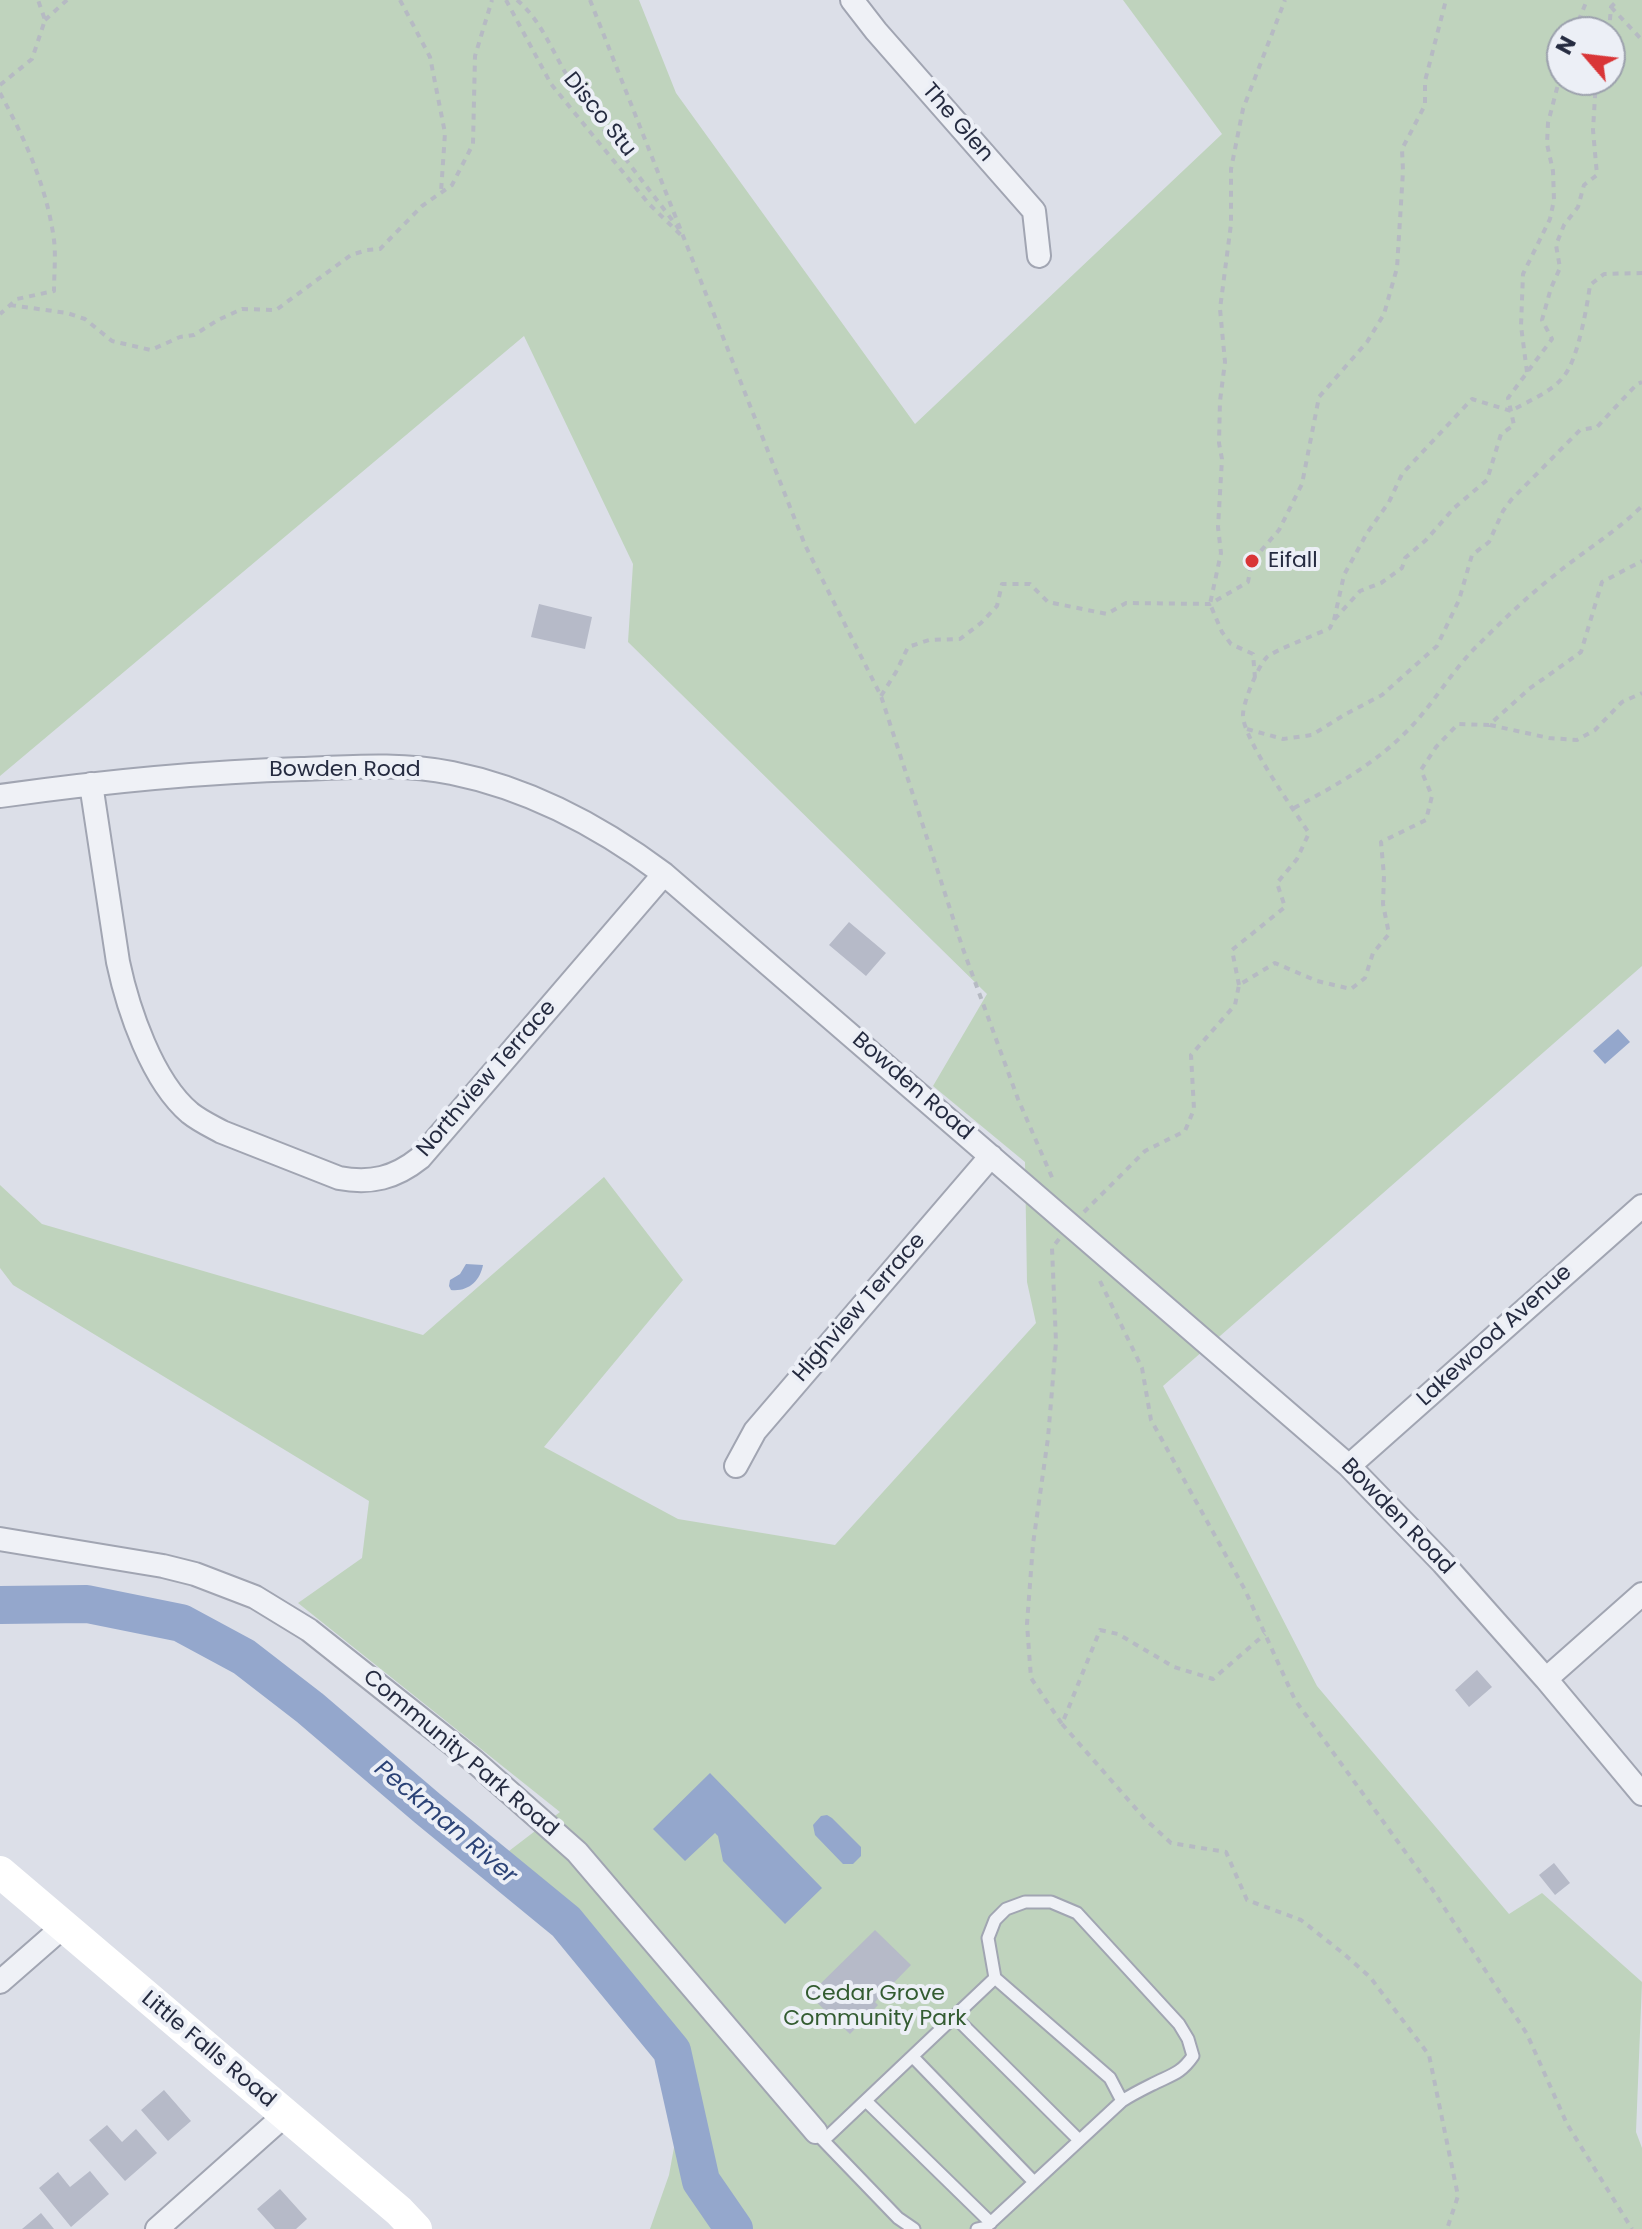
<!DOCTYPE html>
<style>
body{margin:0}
#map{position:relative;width:1642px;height:2229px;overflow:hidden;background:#dcdfe8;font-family:Poppins,sans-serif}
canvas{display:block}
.north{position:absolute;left:1546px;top:16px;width:80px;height:80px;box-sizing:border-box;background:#eceff6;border:2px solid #9ca1ad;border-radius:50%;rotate:298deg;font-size:22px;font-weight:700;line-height:32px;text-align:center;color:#252b40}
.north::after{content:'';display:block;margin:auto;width:28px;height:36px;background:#d93537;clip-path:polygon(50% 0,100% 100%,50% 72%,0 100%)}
</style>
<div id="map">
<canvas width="1642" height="2229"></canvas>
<div class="north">N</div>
</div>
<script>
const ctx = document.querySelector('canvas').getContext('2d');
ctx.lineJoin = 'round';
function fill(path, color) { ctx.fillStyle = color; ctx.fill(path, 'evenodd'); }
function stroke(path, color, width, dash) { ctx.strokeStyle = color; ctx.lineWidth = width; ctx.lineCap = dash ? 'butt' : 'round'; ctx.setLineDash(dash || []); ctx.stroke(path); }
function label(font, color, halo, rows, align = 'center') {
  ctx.font = font + ' Poppins,sans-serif'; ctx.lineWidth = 8; ctx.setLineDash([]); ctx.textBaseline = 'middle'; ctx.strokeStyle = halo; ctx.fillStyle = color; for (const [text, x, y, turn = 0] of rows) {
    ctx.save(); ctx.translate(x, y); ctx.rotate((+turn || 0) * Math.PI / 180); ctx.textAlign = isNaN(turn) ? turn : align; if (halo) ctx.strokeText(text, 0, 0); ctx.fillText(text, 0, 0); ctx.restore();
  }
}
const green = new Path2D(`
 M0,0h639l37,93 239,331 307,-290 -99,-134h519v966l-479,420 154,300 192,228 33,-21 100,89 -6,150 6,16v81h-992l19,-54 10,-55 -25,-68 -113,-137 -53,-48 72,-55 -262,-209 64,-45 7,-57 -356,-216 -13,-17v-83l42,39 381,111 181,-158 79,103 -139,167 134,72 157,26 201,-222 -9,-41 -2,-120 -92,-76 54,-92 -359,-352 5,-78 -109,-228 -524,440zM1562,32h48v48h-48z`);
const water = new Path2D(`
 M1618,1029l12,13 -25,22 -12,-13z
 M466,1264l17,1c-3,16 -15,27 -32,25l-2,-4 1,-6 10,-6z
 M710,1773l112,115 -37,36 -62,-63 -5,-25 -3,-3 -30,28 -32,-32z
 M827,1815l5,3 29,29v9l-8,8h-10l-28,-29 -2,-10 8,-9z`);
const river = new Path2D(`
 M0,1605l87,-1 94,19 63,34 66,51 117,100 139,114 106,129 29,130 33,48`);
const building = new Path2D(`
 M539,604l53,13 -7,32 -54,-12z
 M849,922l37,31 -20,23 -37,-31z
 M1477,1670l15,17 -23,20 -14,-17z
 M1554,1863l16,20 -15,12 -16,-20z
 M875,1930l36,35 -36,37 3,3 -28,29 -41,-39z
 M164,2090l27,31 -23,20 -27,-31z
 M107,2125l15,17 14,-13 21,24 -32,28 -36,-41z
 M90,2171l19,23 -38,33 -32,-39 19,-16 12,15z
 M280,2189l27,30 -11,10h-21l-18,-20z
 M41,2213l13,16h-32z`);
const path = new Path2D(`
 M400,0l30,57 15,76 -4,59
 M506,0l45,84 98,120 33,32
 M517,0c24,20 35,51 51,77 34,53 73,102 111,152
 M590,0l215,545 76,151 82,253 55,150 36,83
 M1611,7l31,33
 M45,20l22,-20
 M1574,32l13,-32
 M1609,32l2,-25 7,-7
 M0,85l32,-26 13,-39 -7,-20
 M0,93c25,46 47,94 54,147 2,16 0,34 0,51l-37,8 -17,15
 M10,305l57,8 18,6 27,22 39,9 29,-13 14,-2 24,-15 24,-11 34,1 75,-55 16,-5 13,-1 42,-43 30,-21 21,-41 2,-88 17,-56
 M1527,372l-6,-46 2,-52 27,-55 4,-19 -1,-29 -6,-27 1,-21 14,-54
 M1334,620l10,-45 23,-42 22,-31 13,-28 70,-75 39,12c17,-10 41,-19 53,-35 14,-17 23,-69 26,-91l14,-11 38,-1
 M1255,678l-2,-24 -22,-10 -9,-12 -12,-28 11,-51 -3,-26 4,-68 -3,-16 1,-42 5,-39 -5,-53 11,-85v-55l12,-60 42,-109
 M881,696l15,-24 12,-25 21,-7 31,-1 21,-16 16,-17 5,-22h28l18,18 59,12 19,-11 84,1 38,-22 4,-21 27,-31 23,-46 17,-87 48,-55 17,-28 13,-46 6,-97 -1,-22 23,-44v-24l21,-81
 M1490,725l59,13 28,2 18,-10 27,-28 20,-9
 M1247,729l36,10 29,-4 32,-20 38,-20 55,-49 22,-46 13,-45 17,-13 14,-31 8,-11 69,-70 17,-3 40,-43 5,-2
 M1294,808c39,-21 79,-43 111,-75 27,-26 46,-62 74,-89 24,-24 50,-49 77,-70 28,-23 60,-42 86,-68
 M1239,985l-7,-35 53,-43 -8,-24 20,-24 12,-26c-14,-21 -68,-97 -66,-119 1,-14 15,-48 24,-57 8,-7 51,-23 63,-29l3,-7 27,-30 21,-8 21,-15 3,-10 21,-18 28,-32 33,-28 14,-46 13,-9 -6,-27 44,-59 -10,-19 9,-32 9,-20 -4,-23 8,-20 14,-18 6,-22 13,-10 -4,-45 3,-50
 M1084,1212l61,-61 40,-20 9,-22 -3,-54 44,-50 4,-20 36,-22 42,18 34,8 14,-11 8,-25 16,-19 -6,-30 1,-28 -3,-34 45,-22 6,-24 -11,-26 15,-23 22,-23 31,1 40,-36 52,-37 21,-70 40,-21
 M1059,1239l-7,9 4,94 -8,96 -15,106 -6,80 4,54 31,46 38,-94 18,4 56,33 39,12 52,-45
 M1100,1281l42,87 9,52 94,170 50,110 135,186 97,148 40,90 65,105
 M1062,1724l83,95 26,24 55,9 21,48 54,20 43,34 26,23 59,78 29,141 -11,33`);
const lane = new Path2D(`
 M995,1978l-7,-40 7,-18 11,-11 19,-7h26l26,11 102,111 9,15 5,17c-13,19 -23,19 -42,29 -10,5 -20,10 -29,16
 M955,2017l124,123
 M913,2057l121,125
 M866,2101l125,122
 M819,2136l79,82 16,11
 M824,2140l171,-162 115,100 12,23 -136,126 -9,2`);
const street = new Path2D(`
 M852,0l24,31 158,180 5,45
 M91,784l27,178c10,47 34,119 72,151 10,8 21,13 32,19l117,46c32,6 56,0 81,-20l244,-284
 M0,796c100,-14 200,-24 301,-27 51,-2 101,-6 151,4 79,16 148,53 212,101l685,592 94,97 103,116 96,115
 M736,1466l19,-35 236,-275
 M1349,1466l293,-260
 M0,1539l163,27 32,8 60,23 54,33 165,131 103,91 239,280
 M1546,1679l96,-85
 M0,1982l63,-55
 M157,2229l128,-114`);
const secondary = new Path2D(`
 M0,1872l399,339 17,18`);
const markers = [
 [1252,561,8,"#d93537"]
];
const streetNames = [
 ["Disco Stu",599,115,51],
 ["The Glen",957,123,49],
 ["Bowden Road",345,770],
 ["Northview Terrace",487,1079,-49],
 ["Bowden Road",912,1087,41],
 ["Highview Terrace",860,1308,-49],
 ["Lakewood Avenue",1495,1336,-42],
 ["Bowden Road",1397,1517,46],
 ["Community Park Road",460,1754,40],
 ["Little Falls Road",208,2050,40]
];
const poiNames = [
 ["Eifall",1268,561]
];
const parkNames = [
 ["Cedar Grove",875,1994],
 ["Community Park",875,2019]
];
const waterNames = [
 ["Peckman River",445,1823,40]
];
fill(green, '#bfd3bd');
fill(water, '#94a7cc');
stroke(river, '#94a7cc', 38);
fill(building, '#b6bac8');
stroke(lane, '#a1a5b2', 15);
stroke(street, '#a1a5b2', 26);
stroke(path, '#b6bac3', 4, [6, 6]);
stroke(lane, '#eff1f6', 11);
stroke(street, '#eff1f6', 22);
stroke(secondary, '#fff', 32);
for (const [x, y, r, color] of markers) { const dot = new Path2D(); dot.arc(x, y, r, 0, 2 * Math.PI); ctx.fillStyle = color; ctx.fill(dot); stroke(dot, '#eceff6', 3); }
label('22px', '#252b40', '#eceff6', streetNames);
label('22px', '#252b40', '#eceff6', poiNames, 'left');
label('22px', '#335c31', '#eceff6', parkNames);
label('italic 24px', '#2c4377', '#eceff6', waterNames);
</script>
